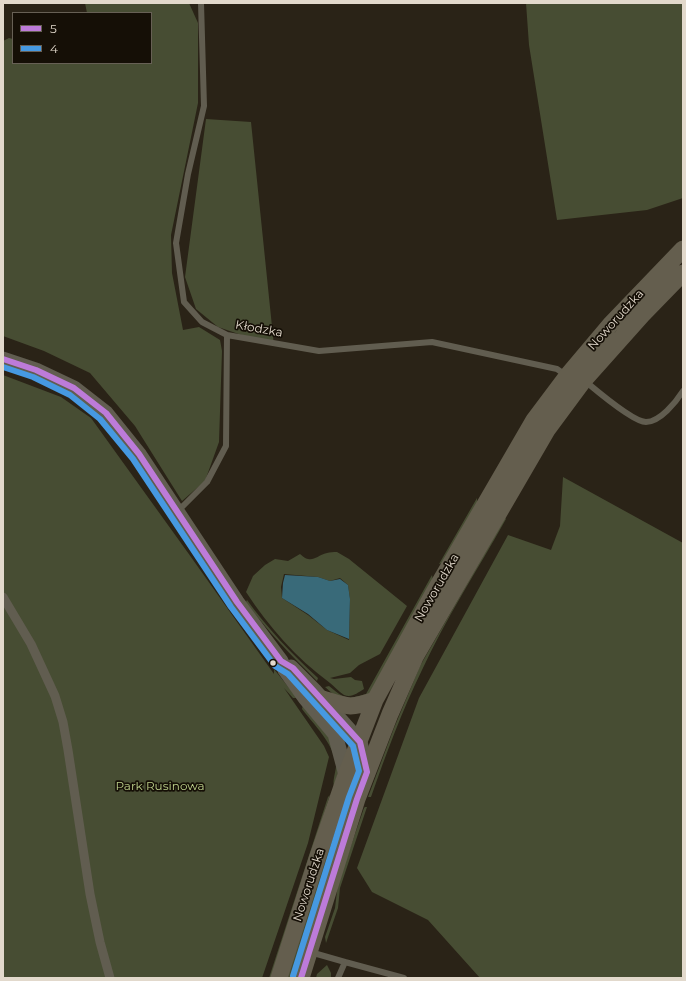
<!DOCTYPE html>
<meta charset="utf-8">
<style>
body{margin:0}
#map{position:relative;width:686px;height:981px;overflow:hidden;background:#2a2317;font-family:Montserrat,sans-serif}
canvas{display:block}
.frame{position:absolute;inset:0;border:4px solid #e2d9cc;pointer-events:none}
.legend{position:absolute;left:12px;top:12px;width:140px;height:52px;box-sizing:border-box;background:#150f06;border:1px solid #676055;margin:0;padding:5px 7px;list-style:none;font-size:12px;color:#e2d9cc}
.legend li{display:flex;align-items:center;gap:8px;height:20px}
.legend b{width:20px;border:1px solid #676055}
</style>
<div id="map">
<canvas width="686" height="981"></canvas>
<div class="frame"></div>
<ul class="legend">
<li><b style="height:5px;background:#bd7bd9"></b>5</li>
<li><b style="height:5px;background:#4699e1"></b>4</li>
</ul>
</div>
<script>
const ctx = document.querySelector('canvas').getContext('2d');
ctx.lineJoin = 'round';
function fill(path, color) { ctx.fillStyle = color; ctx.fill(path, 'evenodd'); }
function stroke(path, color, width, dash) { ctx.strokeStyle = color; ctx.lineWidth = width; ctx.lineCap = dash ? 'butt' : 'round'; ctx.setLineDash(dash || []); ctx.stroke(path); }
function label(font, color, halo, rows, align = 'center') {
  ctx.font = font + ' Montserrat,sans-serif'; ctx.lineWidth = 3.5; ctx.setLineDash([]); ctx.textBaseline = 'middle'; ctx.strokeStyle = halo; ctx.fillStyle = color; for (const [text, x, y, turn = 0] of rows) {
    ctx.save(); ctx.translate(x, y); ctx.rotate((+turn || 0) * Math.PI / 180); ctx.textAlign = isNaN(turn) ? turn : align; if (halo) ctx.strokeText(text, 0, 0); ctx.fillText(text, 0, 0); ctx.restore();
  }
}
const green = new Path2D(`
 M85,3h104l9,20v80l-27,132 1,38 11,57 16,-3 21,13 2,11 -3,91 -14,39 -23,20 -47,-75 -45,-53 -46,-22 -41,-15v-295l6,-3 4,1v24h138v-50h-64z
 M526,3h157v195l-36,12 -90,10 -28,-175z
 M206,119l45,3 23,224 -56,-19 -22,-18 -11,-32z
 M3,375l58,22 30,21 100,139 83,117v-5l23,29h-4l-9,-10 40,58 5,11 -21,86 -46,135h-259z
 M563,477l120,66v435h-203l-52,-58 -56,-28 -15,-24 62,-170 89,-163 43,15 9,-24z
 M477,498v5l-34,60 -4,1z
 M505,518l1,1c-28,50 -60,99 -84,151 -20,41 -36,84 -51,127h-3l26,-69 26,-62z
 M337,552l12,7 58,47 -27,48 -21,11 -9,8 -20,5 4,1 17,-2 4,3 7,1 2,8c-7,4 -12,9 -20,6 -5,-3 -10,-9 -14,-12 -34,-25 -61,-56 -84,-91l7,-16 12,-11 10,-6 13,2 12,-7c12,11 15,2 27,-1 3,-1 6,-1 10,-1zM284,574l34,3 12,4 10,-3 8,7 2,14 -1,41 -22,-10 -19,-15 -26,-17 -1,-11z
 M432,575l1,6 -60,111 -16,10 -24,-8 -8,-7 4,-1c16,13 17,14 37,8z
 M247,600c21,29 45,54 71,78l-1,3c-25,-25 -50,-50 -71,-79z
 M303,705l28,35 8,29 -5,18c-2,-8 3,-17 2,-25 -5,-21 -21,-36 -34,-53z
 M330,795l-58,183h-3l59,-181z
 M344,800l4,1 -54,177h-7z
 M365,807h2l-27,81 -2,20 -12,35 -1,-6 10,-29 3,-25 26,-75z
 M327,965l4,8v5h-15l1,-4z`);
const water = new Path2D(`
 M285,575l33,2 12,4 10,-2 8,6 2,14 -1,40 -22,-9 -19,-16 -26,-16 1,-15z`);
const service = new Path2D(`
 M201,3l3,103 -16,68 -12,69 8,59 18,20 25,13 92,16 113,-9 125,27 10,7
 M585,381c12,10 48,41 61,41 14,0 30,-20 37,-31
 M177,510l6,-4 24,-24 19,-36 1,-111
 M310,952l35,10 -7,16
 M345,962l59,16`);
const pedestrian = new Path2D(`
 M3,597l28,47 24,52 8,26 5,28 22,144 10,48 10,36`);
const tertiary = new Path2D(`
 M3,359l33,11 38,18 32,25 33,41 98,148 44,59 4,9 20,28 30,36 11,41
 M291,667l23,23 46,52 7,30`);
const secondary = new Path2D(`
 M323,699c25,8 27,10 52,1
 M279,978l38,-119 29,-84 29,-75 58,-106 101,-174 33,-44 43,-51 73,-76
 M301,978l56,-179 33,-85 25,-57 132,-227 37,-50 58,-65 41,-42`);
const bus1 = new Path2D(`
 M3,359l33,11 38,18 32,25 33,41 98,148 44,59 12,7 67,74 7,30
 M301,978l56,-179 10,-27`);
const bus2 = new Path2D(`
 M3,367l30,10 37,18 30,24 33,40 98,148 44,59 13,8 65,72 6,25 -10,26 -56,179`);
const markers = [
 [273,663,3.5,"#e2d9cc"]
];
const streetNames = [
 ["Noworudzka",616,320,-48],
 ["Kłodzka",259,329,10],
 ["Noworudzka",437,588,-60],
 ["Noworudzka",309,885,-72]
];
const parkNames = [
 ["Park Rusinowa",160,786]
];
fill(green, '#474d33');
fill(water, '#396a79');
stroke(service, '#615d50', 6);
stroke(pedestrian, '#615d50', 9);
stroke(tertiary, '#615d50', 15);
stroke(secondary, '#645e4e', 17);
stroke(bus1, '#bd7bd9', 6);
stroke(bus2, '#4699e1', 6);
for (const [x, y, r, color] of markers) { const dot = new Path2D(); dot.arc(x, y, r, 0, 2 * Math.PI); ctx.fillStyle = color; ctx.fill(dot); stroke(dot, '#150f06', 1.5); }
label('12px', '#e2d9cc', '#150f06', streetNames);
label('12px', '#bccf8a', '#150f06', parkNames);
</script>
